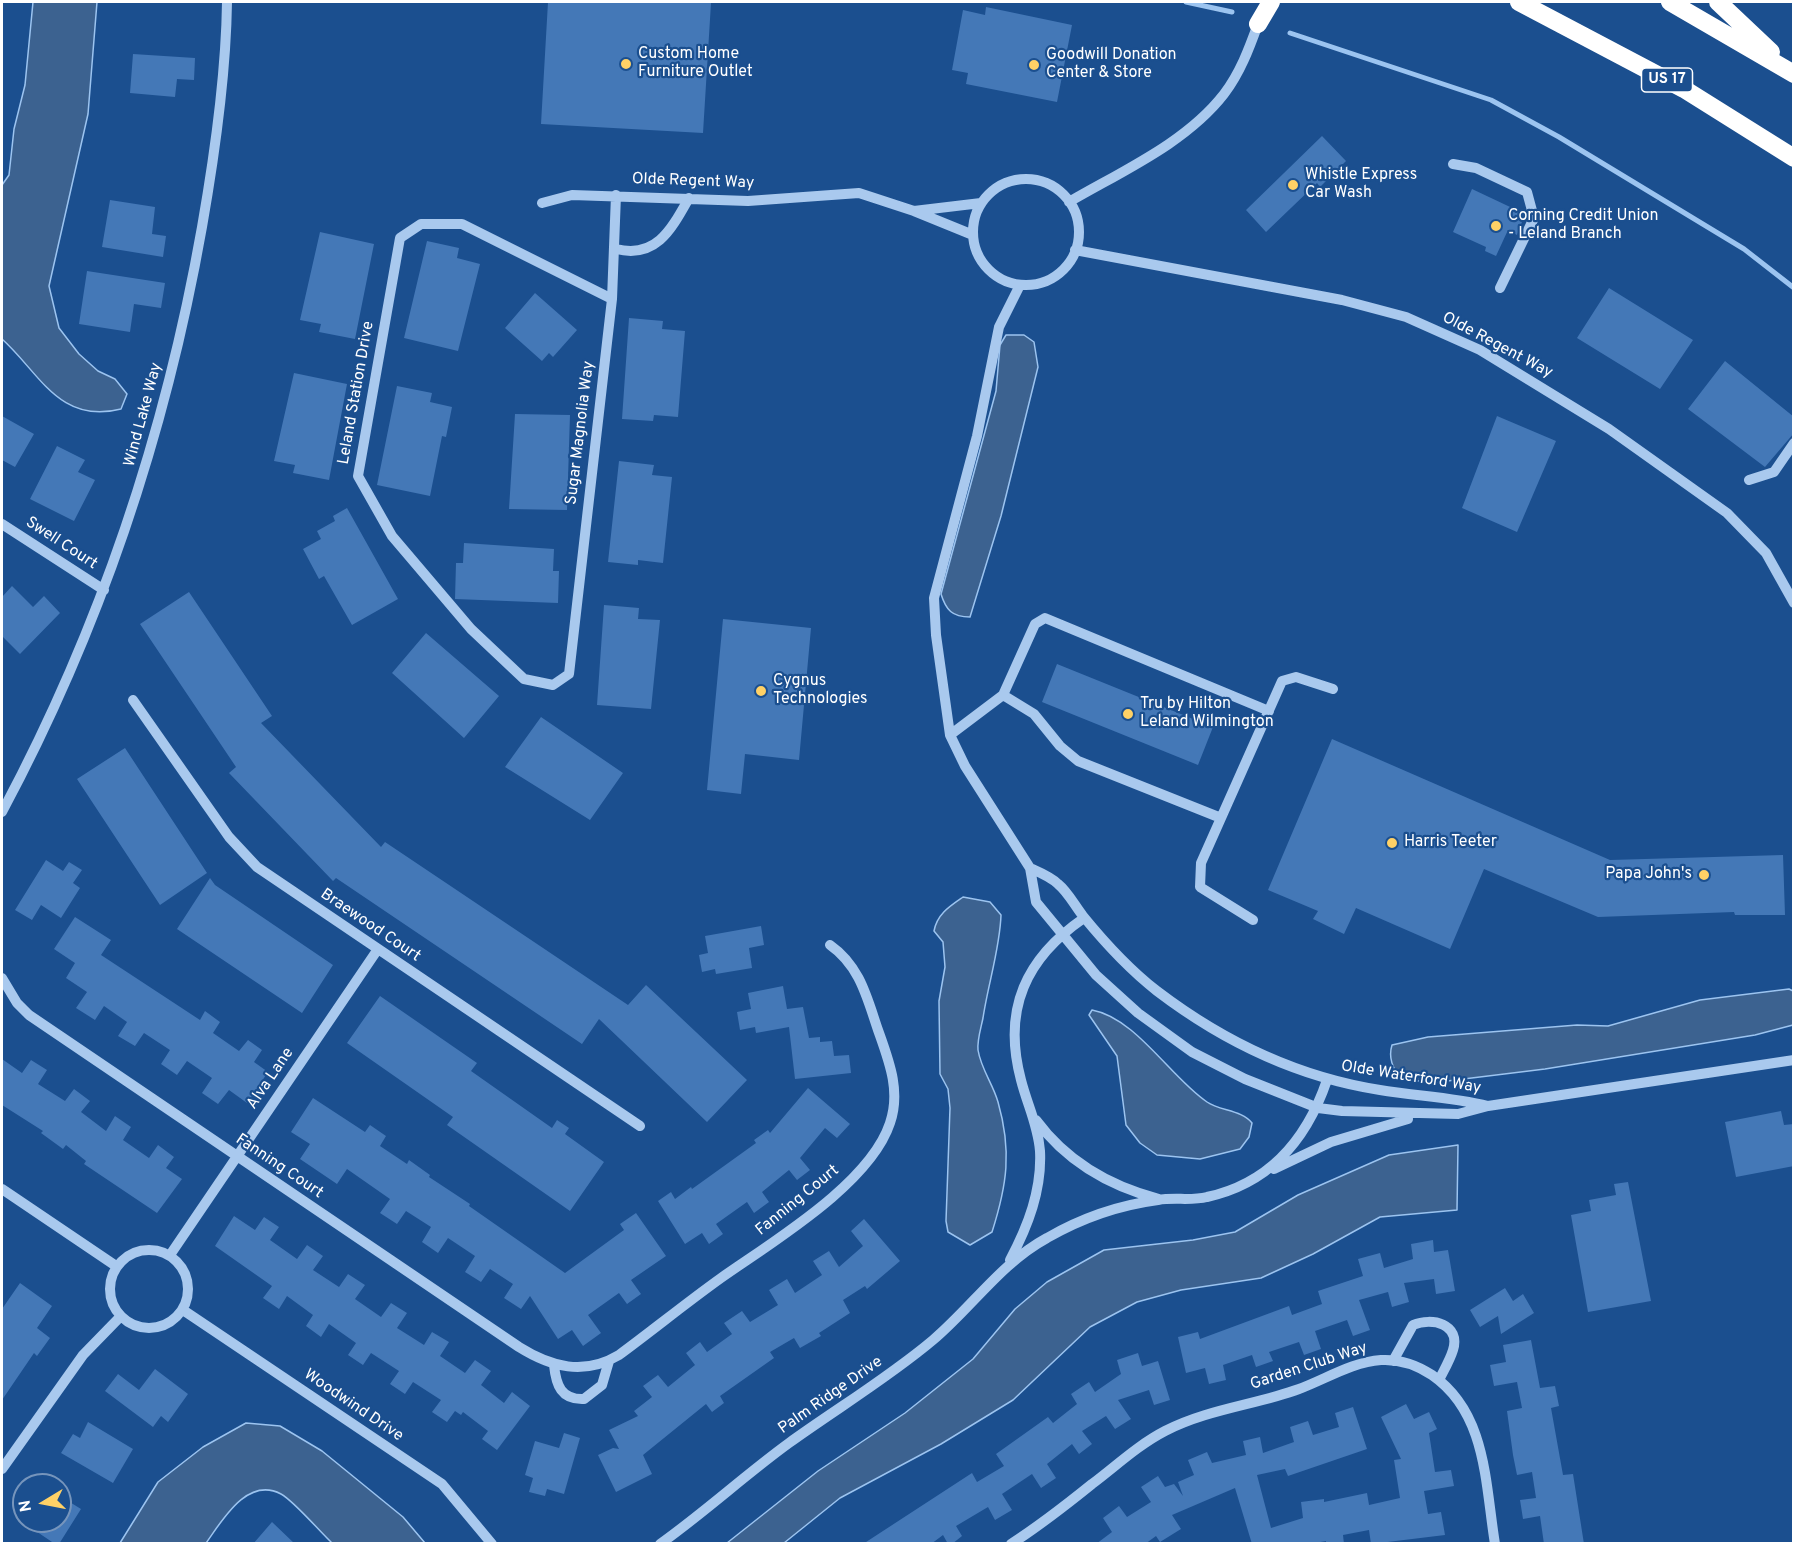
<!DOCTYPE html>
<style>
body{margin:0}
#map{position:relative;width:1795px;height:1545px;overflow:hidden;background:#1b4f8f;font-family:Overpass,sans-serif}
canvas{display:block}
.frame{position:absolute;inset:0;border:3px solid #fff;pointer-events:none}
.north{position:absolute;left:12px;top:1473px;width:60px;height:60px;box-sizing:border-box;background:#1b4f8f;border:2px solid #7695bc;border-radius:50%;rotate:260deg;font-size:16px;font-weight:700;line-height:24px;text-align:center;color:#fff}
.north::after{content:'';display:block;margin:auto;width:21px;height:27px;background:#ffd166;clip-path:polygon(50% 0,100% 100%,50% 72%,0 100%)}
</style>
<div id="map">
<canvas width="1795" height="1545"></canvas>
<div class="frame"></div>
<div class="north">N</div>
</div>
<script>
const ctx = document.querySelector('canvas').getContext('2d');
ctx.lineJoin = 'round';
function fill(path, color) { ctx.fillStyle = color; ctx.fill(path, 'evenodd'); }
function stroke(path, color, width, dash) { ctx.strokeStyle = color; ctx.lineWidth = width; ctx.lineCap = dash ? 'butt' : 'round'; ctx.setLineDash(dash || []); ctx.stroke(path); }
function label(font, color, halo, rows, align = 'center') {
  ctx.font = font + ' Overpass,sans-serif'; ctx.lineWidth = 4.5; ctx.setLineDash([]); ctx.textBaseline = 'middle'; ctx.strokeStyle = halo; ctx.fillStyle = color; for (const [text, x, y, turn = 0] of rows) {
    ctx.save(); ctx.translate(x, y); ctx.rotate((+turn || 0) * Math.PI / 180); ctx.textAlign = isNaN(turn) ? turn : align; if (halo) ctx.strokeText(text, 0, 0); ctx.fillText(text, 0, 0); ctx.restore();
  }
}
const water = new Path2D(`
 M33,2h64l-9,112 -39,172 10,42 20,26 19,17 17,8 12,15 -6,15c-62,16 -82,-37 -119,-70v-154l7,-10 5,-46 11,-44z
 M1006,335h18l10,7 4,25 -37,149 -31,101c-18,0 -24,-7 -29,-23l55,-203 4,-46z
 M963,897l27,5 11,13c-1,33 -13,69 -18,103 -2,10 -6,22 -5,32 3,19 15,34 20,52 14,49 9,83 -6,130l-22,13 -22,-13 -2,-11 4,-113 -2,-19 -8,-15 -1,-73 6,-34 -2,-25 -9,-11c3,-17 16,-25 29,-34z
 M1789,989l4,2v34l-38,10 -210,34 -114,14 -31,-5c-7,-10 -12,-20 -8,-33l36,-8 149,-12 31,1 92,-26z
 M1092,1010c44,8 79,68 115,92 13,9 35,8 45,21l-3,14 -9,12 -40,10 -43,-4 -17,-12 -14,-18 -9,-69 -28,-41z
 M1458,1145l-1,65 -77,7 -67,37 -52,24 -80,12 -44,12 -47,25 -77,73 -72,44 -101,54 -56,45h-57l91,-72 87,-58 68,-54 42,-50 32,-27 57,-32 89,-10 42,-8 63,-37 91,-40z
 M246,1423l34,3 42,25 81,66 22,26h-93c-12,-11 -38,-42 -51,-49 -34,-18 -59,27 -75,49h-86l38,-61 45,-35z`);
const stream = new Path2D(`
 M1186,2l46,10
 M1290,33l201,67 68,37 185,112 50,39`);
const building = new Path2D(`
 M548,2l163,1 -8,130 -162,-9z
 M986,7l86,18 -15,77 -91,-18 2,-11 -16,-3 11,-60 22,5z
 M133,54l62,4 -1,22 -17,-1 -2,18 -45,-4z
 M1322,136l24,25 -26,26 -3,-4 -51,49 -20,-22z
 M1472,189l53,25 -8,21 -9,-5 -12,26 -11,-5 1,-4 -33,-15z
 M110,200l45,7 -3,27 14,2 -3,21 -61,-10z
 M320,232l54,12 -19,95 -36,-7 2,-8 -21,-4z
 M427,241l32,7 -2,10 23,6 -22,87 -54,-13z
 M87,271l78,12 -4,25 -27,-4 -4,28 -51,-8z
 M1609,288l84,52 -33,49 -83,-51z
 M535,293l42,37 -24,27 -4,-4 -7,8 -37,-33z
 M629,318l34,3 -1,8 23,2 -7,86 -24,-2 -1,6 -31,-2z
 M1725,361l69,56v16l-29,34 -77,-58z
 M294,373l53,11 -18,96 -36,-7 2,-8 -21,-4z
 M397,386l35,7 -2,9 22,5 -6,30 -4,-1 -12,60 -53,-11z
 M515,414l55,1 -3,95 -58,-1z
 M2,416l32,18 -19,33 -13,-7z
 M1497,416l59,25 -39,91 -55,-24z
 M57,446l28,14 -7,12 17,8 -21,41 -44,-22z
 M619,461l35,4 -2,10 20,2 -9,86 -25,-3v5l-30,-3z
 M347,508l51,91 -46,26 -28,-49 -5,3 -16,-30 18,-10 -4,-8 18,-10 -2,-5z
 M464,543l90,6 -1,22h6l-1,32 -103,-4 1,-36h7z
 M12,586l21,21 11,-11 16,17 -40,41 -18,-18v-39z
 M189,592l83,124 -11,7 120,124 4,-5 243,163 18,-20 101,95 -40,42 -108,-103 -17,25 -246,-166 -3,3 -104,-108 7,-6 -96,-143z
 M604,605l35,3 -1,11 22,1 -9,89 -54,-4z
 M723,619l88,9 -12,132 -54,-6 -4,40 -34,-4z
 M426,633l73,63 -35,42 -72,-65z
 M1057,664l156,63 -15,38 -156,-63z
 M541,717l82,56 -33,47 -85,-53z
 M1332,739l278,121 173,-5 2,60h-50l-1,-3 -136,5 -114,-48 -34,80 -94,-41 -12,26 -31,-15 5,-8 -50,-21z
 M125,748l82,125 -47,32 -83,-126z
 M46,860l17,11 6,-9 13,8 -9,13 7,5 -19,30 -20,-13 -9,15 -17,-10z
 M210,878l5,7 118,80 -31,48 -125,-84z
 M75,917l36,23 -10,15 99,65 5,-9 15,11 -7,11 26,18 9,-11 14,10 -8,12 14,10 -21,31 -18,-13 -11,14 -16,-11 10,-15 -25,-17 -10,14 -16,-11 9,-14 -26,-17 -9,13 -17,-10 9,-14 -23,-16 -9,14 -19,-12 11,-16 -21,-14 9,-15 -21,-14z
 M761,926l3,19 -15,3 3,20 -36,6 -1,-5 -13,3 -3,-17 9,-2 -3,-17z
 M783,986l4,23 16,-2 6,31 11,-1v5l12,-1 2,15 15,-1 2,18 -56,6 -6,-52 -33,6 -1,-6 -15,3 -3,-18 14,-3 -3,-16z
 M380,996l97,67 -6,8 81,57 5,-8 12,8 -4,6 39,28 -34,49 -123,-86 6,-8 -106,-74z
 M2,1059l20,14 9,-13 16,10 -9,14 27,17 9,-12 16,12 -9,11 25,19 9,-15 16,11 -8,13 26,18 9,-13 16,12 -8,11 16,11 -25,34 -73,-49 2,-3 -20,-16 -3,4 -22,-16 2,-2 -41,-26z
 M808,1088l42,36 -13,14 -12,-10 -25,30 10,12 -13,10 -8,-10 -27,22 7,10 -15,11 -7,-11 -31,22 7,10 -14,10 -7,-11 -17,11 -27,-43 13,-9 4,7 16,-12 1,2 64,-46 -2,-3 14,-10 2,3z
 M313,1098l52,34 5,-7 16,11 -6,10 27,18 2,-4 21,15 -1,2 41,27 -1,2 96,67 59,-43 -4,-6 16,-11 30,43 -35,24 10,14 -14,10 -8,-11 -31,22 13,18 -18,13 -11,-16 -14,9 -28,-43 -9,13 -17,-11 9,-14 -23,-15 -9,13 -16,-10 10,-16 -27,-18 -10,15 -16,-11 9,-15 -25,-16 -9,13 -17,-11 10,-14 -43,-30 -10,15 -37,-25 10,-15 -19,-12z
 M1781,1111l3,14 10,-1v42l-58,11 -11,-55z
 M1628,1182l23,119 -63,11 -17,-97 20,-4 -2,-11 27,-5 -2,-11z
 M234,1216l21,14 9,-13 15,10 -9,13 27,19 10,-14 16,11 -10,14 26,17 9,-13 17,11 -10,14 26,18 10,-14 16,10 -10,15 27,17 8,-13 17,10 -9,14 25,17 10,-13 16,11 -10,14 23,18 8,-11 18,14 -33,44 -15,-11 6,-8 -25,-19 -2,3 -6,-4 -8,11 -15,-10 9,-12 -28,-18 -8,12 -15,-10 9,-13 -28,-18 -8,12 -15,-10 8,-12 -27,-19 -8,13 -15,-11 7,-11 -26,-19 -8,13 -16,-11 9,-12 -57,-40z
 M864,1219l36,42 -33,28 -2,-3 -22,14 7,13 -31,20 2,3 -21,12 -6,-10 -24,14 4,6 -54,38 4,7 -12,9 -6,-8 -63,51 9,19 -36,18 -18,-37 15,-7 6,1 -10,-19 29,-14 -4,-5 18,-14 -9,-11 15,-11 10,12 27,-22 -9,-12 14,-11 7,10 25,-18 -8,-11 18,-12 8,11 28,-17 -9,-15 18,-11 8,14 27,-18 -9,-14 16,-10 10,16 24,-21 -12,-15z
 M1433,1240l1,12 14,-2 7,41 -19,3 -2,-15 -30,4 5,19 -17,5 -4,-15 -29,8 11,30 -17,6 -6,-16 -32,11 6,18 -17,6 -5,-13 -30,10 4,9 -17,6 -4,-12 -29,10 3,15 -17,4 -4,-16 -19,5 -8,-36 20,-5 2,7 89,-33 3,9 30,-11 -4,-13 45,-15 -5,-17 22,-6 4,15 29,-9 -2,-15z
 M20,1283l32,23 -15,22 13,10 -13,18 -3,-3 -32,47v-91z
 M1505,1288l8,13 10,-7 11,19 -33,21 -3,-18 -18,11 -10,-17z
 M1531,1340l9,48 15,-2 4,20 -8,2 12,67 10,-1 11,70h-40l-4,-28 -17,3 -3,-19 16,-2 -4,-26 -15,3 -4,-20 -6,-44 15,-3 -5,-26 -23,4 -4,-21 16,-3 -3,-17z
 M1138,1353l4,13 16,-5 12,39 -16,5 -5,-15 -31,10 13,19 -16,10 -9,-13 -24,15 10,13 -13,10 -7,-10 -25,20 9,14 -15,10 -9,-14 -30,20 10,16 -17,10 -7,-13 -32,19 6,10 -10,8h-4l-5,-9 -12,9h-68l109,-71 5,9 27,-16 -8,-12 52,-37 5,6 24,-19 -6,-10 18,-12 6,10 26,-18 -4,-14z
 M155,1369l33,25 -20,28 -7,-6 -8,11 -48,-36 13,-17 21,16z
 M1406,1404l8,15 15,-7 8,17 -8,4 6,39 16,-2 3,16 -30,5 4,23 13,-2 4,23 -74,9 -2,-14 -26,5 1,9h-18v-3l-17,3h-57l-17,-56 -63,27 9,14 -21,13 -4,-6 -11,8h-49l16,-12 -9,-14 16,-12 8,11 24,-15 -10,-15 17,-11 7,11 9,-3 9,12 -5,-14 16,-7 -6,-15 19,-8 5,11 34,-8 -3,-14 17,-4 3,16 31,-11 -4,-15 18,-6 5,14 26,-8 -4,-14 18,-6 14,42 -79,27 -3,-7 -28,6 14,53 32,-10 -2,-16 23,-3v3l43,-9 2,12 31,-7 -6,-38 7,-1 -20,-42z
 M88,1422l45,27 -20,34 -52,-30 12,-19 7,4z
 M564,1433l16,5 -16,56 -17,-5 -2,7 -16,-4 4,-14 -8,-3 10,-34 24,7z
 M60,1496l21,13 -22,35h-4l-34,-23h39z
 M272,1522l23,22h-42z`);
const minor = new Path2D(`
 M1453,164l23,4 51,24 7,26 -34,70
 M973 232a53 53 0 1 1 106 0a53 53 0 1 1-106 0Z
 M1069,202c53,-31 117,-59 155,-108 16,-21 25,-45 34,-70
 M542,203l30,-8 176,6 111,-8 55,18
 M973,235l-59,-24 67,-8
 M616,249c40,10 55,-19 73,-51
 M1075,250l267,50 64,17 74,33 129,79 118,84 39,40 28,50
 M1020,285l-21,42 -22,109 -43,162 2,37 14,100 15,31 65,102 6,34 60,73 42,38 54,39 53,27 73,29 24,3 116,3 30,-8 306,-46
 M612,299l-150,-75h-41l-21,14 -42,238 34,60 79,93 53,50 29,6 16,-11 43,-375 4,-104
 M1749,480l25,-8 20,-29
 M2,524l102,66
 M1003,695l31,19 26,32 18,15 143,57
 M133,700l96,137 28,30 383,259
 M950,735l53,-40 32,-71 10,-6 224,93
 M2,812c98,-183 164,-381 200,-585 13,-74 24,-150 25,-225
 M1030,868c9,4 21,9 28,16 10,8 17,22 25,32 22,27 47,54 74,75 67,51 140,86 223,99 36,6 73,7 108,16
 M1253,920l-53,-33 1,-24 81,-182 14,-4 37,12
 M2,978l15,25 12,12 490,332c32,20 65,29 100,8 34,-25 67,-52 102,-77 51,-36 149,-94 169,-155 11,-32 -1,-62 -12,-93 -11,-32 -18,-64 -48,-85
 M1036,1120c31,42 73,66 123,79
 M1274,1169l57,-27 77,-23
 M2,1189l114,77
 M110 1289a39 39 0 1 1 78 0a39 39 0 1 1-78 0Z
 M170,1255l208,-306
 M1010,1260c18,-34 32,-70 30,-109 -2,-26 -13,-47 -19,-71 -19,-71 5,-122 63,-162
 M183,1310l259,174 50,60
 M1393,1361l20,-36c19,-8 48,-1 40,25 -3,10 -9,20 -14,30
 M554,1365c2,20 7,35 30,34l18,-14 7,-24
 M2,1469l81,-114 37,-38
 M660,1544c45,-32 85,-69 129,-101 47,-34 99,-65 144,-103 39,-33 68,-77 114,-102 33,-19 73,-33 111,-38 16,-3 33,1 49,-3 64,-14 100,-58 120,-117
 M1011,1544c28,-18 55,-39 81,-60 24,-18 46,-39 73,-53 43,-22 90,-26 134,-42 27,-10 53,-27 82,-29 18,-1 36,5 51,15 55,38 53,108 63,169`);
const highway = new Path2D(`
 M1519,2l165,87 110,69
 M1670,2l124,72
 M1718,2l53,50
 M1258,24l13,-22`);
const markers = [
 [626,64,6,"#ffd166"],
 [1034,65,6,"#ffd166"],
 [1293,185,6,"#ffd166"],
 [1496,226,6,"#ffd166"],
 [761,691,6,"#ffd166"],
 [1128,714,6,"#ffd166"],
 [1392,843,6,"#ffd166"],
 [1704,875,6,"#ffd166"]
];
const shields = [
 [1667,80,51]
];
const shieldNames = [
 ["US 17",1667,80]
];
const poiNames = [
 ["Custom Home",638,55],
 ["Furniture Outlet",638,73],
 ["Goodwill Donation",1046,56],
 ["Center & Store",1046,74],
 ["Whistle Express",1305,176],
 ["Car Wash",1305,194],
 ["Corning Credit Union",1508,217],
 ["- Leland Branch",1508,235],
 ["Cygnus",773,682],
 ["Technologies",773,700],
 ["Tru by Hilton",1140,705],
 ["Leland Wilmington",1140,723],
 ["Harris Teeter",1404,843],
 ["Papa John's",1692,875,"right"]
];
const streetNames = [
 ["Olde Regent Way",693,182,2],
 ["Olde Regent Way",1497,346,28],
 ["Leland Station Drive",357,393,-80],
 ["Wind Lake Way",144,415,-75],
 ["Sugar Magnolia Way",581,433,-83],
 ["Swell Court",61,544,33],
 ["Braewood Court",370,926,34],
 ["Olde Waterford Way",1411,1078,9],
 ["Alva Lane",271,1079,-56],
 ["Fanning Court",279,1167,34],
 ["Fanning Court",798,1201,-39],
 ["Garden Club Way",1309,1367,-18],
 ["Palm Ridge Drive",831,1396,-35],
 ["Woodwind Drive",353,1406,34]
];
fill(water, '#3c6290');
stroke(water, '#9cc4f0', 1.5);
stroke(stream, '#9cc4f0', 5);
fill(building, '#4478b7');
stroke(minor, '#a9c9ee', 10);
stroke(highway, '#fff', 18);
for (const [x, y, r, color] of markers) { const dot = new Path2D(); dot.arc(x, y, r, 0, 2 * Math.PI); ctx.fillStyle = color; ctx.fill(dot); stroke(dot, '#1b4f8f', 2); }
for (const [x, y, w] of shields) { const box = new Path2D(); box.roundRect(x - w / 2, y - 12, w, 24, 4.5); ctx.fillStyle = '#1b4f8f'; ctx.fill(box); stroke(box, '#fff', 1.5); }
label('bold 15px', '#fff', null, shieldNames);
label('16px', '#fff', '#1b4f8f', poiNames, 'left');
label('16px', '#fff', '#1b4f8f', streetNames);
</script>
